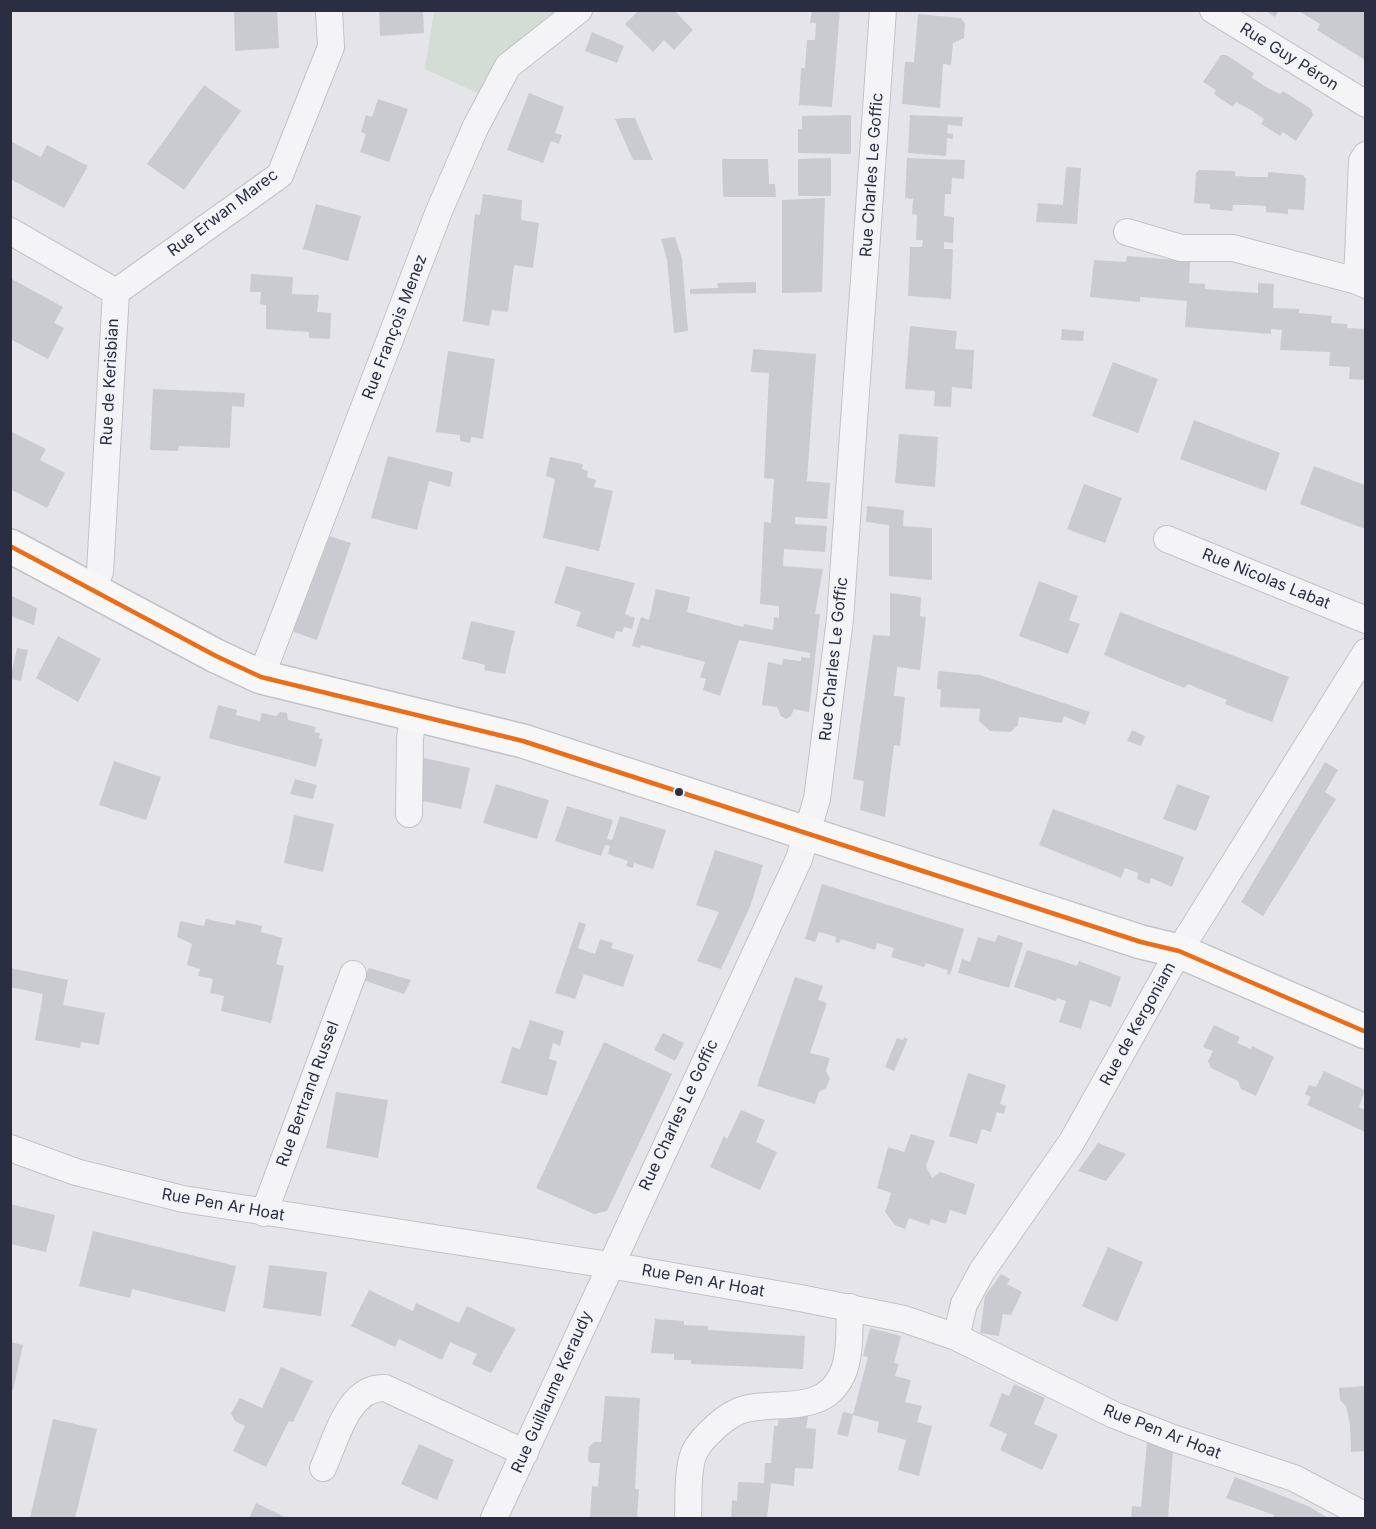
<!DOCTYPE html>
<meta charset="utf-8">
<style>
body{margin:0}
#map{position:relative;width:1376px;height:1529px;overflow:hidden;background:#e5e5e9;font-family:Inter,sans-serif}
canvas{display:block}
.frame{position:absolute;inset:0;border:12px solid #2b2e42;pointer-events:none}
</style>
<div id="map">
<canvas width="1376" height="1529"></canvas>
<div class="frame"></div>
</div>
<script>
const ctx = document.querySelector('canvas').getContext('2d');
ctx.lineJoin = 'round';
function fill(path, color) { ctx.fillStyle = color; ctx.fill(path, 'evenodd'); }
function stroke(path, color, width, dash) { ctx.strokeStyle = color; ctx.lineWidth = width; ctx.lineCap = dash ? 'butt' : 'round'; ctx.setLineDash(dash || []); ctx.stroke(path); }
function label(font, color, halo, rows, align = 'center') {
  ctx.font = font + ' Inter,sans-serif'; ctx.lineWidth = 5; ctx.setLineDash([]); ctx.textBaseline = 'middle'; ctx.strokeStyle = halo; ctx.fillStyle = color; for (const [text, x, y, turn = 0] of rows) {
    ctx.save(); ctx.translate(x, y); ctx.rotate((+turn || 0) * Math.PI / 180); ctx.textAlign = isNaN(turn) ? turn : align; if (halo) ctx.strokeText(text, 0, 0); ctx.fillText(text, 0, 0); ctx.restore();
  }
}
const green = new Path2D(`
 M434,11h136l-88,84 -57,-26z`);
const building = new Path2D(`
 M234,10h43l2,38 -44,3z
 M379,10h44l1,23 -44,3z
 M639,10h35l19,20 -19,20 -10,-10 -11,12 -28,-28z
 M812,10h28l-8,97 -33,-2 2,-37h4l2,-28h8l1,-17h-6z
 M1264,10h15l-4,7z
 M1297,10h65l3,3v47l-48,-30 3,-6z
 M918,14l43,4 4,6 -1,14 -11,5 -2,22 -8,-1 -3,44 -38,-4 3,-42h9z
 M592,32l32,14 -7,17 -32,-12z
 M1221,55h5l28,18 -2,5 14,9 14,7 3,-3 28,18 2,6 -17,26 -13,-9 -3,4 -19,-12 3,-5 -13,-9 -15,-8 -3,5 -19,-13 2,-4 -13,-8z
 M204,85l37,26 -57,79 -37,-26z
 M529,93l35,14 -9,26 7,2 -3,9 -8,-3 -8,22 -36,-13z
 M378,99l30,10 -19,53 -29,-10 6,-18 -5,-2 5,-17 6,2z
 M851,115v39l-53,-1v-24h4v-13z
 M910,115l53,2 -1,9 -14,-1 -1,8 6,1v5l-6,-1 -1,18 -38,-3z
 M622,118h13l18,42h-20l-18,-41z
 M10,141l31,16 6,-12 41,21 -24,42 -54,-29z
 M831,158v38h-33v-37z
 M907,158l58,2 -1,19 -12,-1 -1,16h-6l-1,22 10,1 -1,26 -9,-1v7h9l-2,50 -43,-3 2,-49h12l1,-7h-7l1,-25 -5,-1 1,-15 -8,-1z
 M722,159h46l1,25h6l1,13h-53z
 M1066,167l15,1 -4,56 -41,-2 2,-19 25,2z
 M1199,170l36,1v5l17,1h16v-5l35,3 3,4 -2,31 -16,-1v5l-22,-2v-6l-16,-1h-17l-1,6 -22,-2v-5l-16,-1 2,-30z
 M483,194l39,6 -1,20 18,3 -6,45 -19,-3 -6,47 -16,-2 -3,16 -26,-5 12,-107 5,1z
 M825,198l-3,94 -40,1v-93z
 M316,204l45,12 -13,45 -45,-12z
 M675,237l7,22 6,72 -14,2 -7,-73 -6,-21z
 M1127,256l63,5 -1,22 16,1v5l53,4v-10l16,1 -1,24 26,1v4l33,3 -1,7 16,1v4l18,1v51l-16,-1 1,-12 -21,-1 1,-14 -50,-2 2,-20 -11,-1v5l-86,-7 2,-26 -47,-4v5l-50,-5 4,-37 32,2z
 M251,274l42,3 -1,17 27,1 -2,17 14,1 -1,26 -21,-1v-6l-43,-3v-24l-6,-1 1,-12h-11z
 M10,278l53,29 -9,16 10,5 -16,31 -38,-20z
 M756,282v11l-66,1v-5l28,-1 -1,-5z
 M910,326l47,5 -2,18 19,1 -2,39 -20,-2 -1,20 -17,-1 1,-15 -30,-2z
 M1062,329l22,2 -1,10 -22,-1z
 M753,349l63,5 -9,127 23,2 -3,36 -32,-2v7l32,2 -2,26 -41,-3 -1,17 40,3 -8,45h5l-11,98 -15,-3 -3,7 -5,3 -5,-3 -4,-9 -15,-2 6,-43 14,3 1,-6 18,2v-4l9,1v-5l-71,-13 -19,56 -17,-6 3,-11 -6,-2 5,-15 -64,-17 -1,3 -8,-2 9,-29 8,3 7,-31 34,8 -3,15 56,15 1,-3 29,6 1,-13 5,1v-12l-19,-2 4,-82 7,1 3,-44 -10,-1 5,-105 -18,-1z
 M448,351l47,8 -12,80 -12,-2 -1,6 -10,-2v-6l-24,-3z
 M1113,362l45,17 -20,54 -46,-17z
 M153,389l92,4 -1,14 -12,-1 -2,42 -51,-2 -1,5 -28,-1z
 M1194,420l86,33 -14,38 -86,-32z
 M10,431l36,18 -6,11 25,13 -18,35 -37,-19z
 M899,434l39,3 -3,50 -40,-4z
 M388,456l65,16 -3,15 -21,-6 -12,49 -46,-12z
 M550,457l33,7 -1,5 6,2 -1,6 9,3 -2,7 19,4 -14,60 -56,-13 12,-59 -9,-3z
 M1314,466l51,19v44l-65,-25z
 M1084,484l38,14 -17,45 -38,-14z
 M867,506l37,4 -1,16 29,2v52l-43,-4v-51l-23,-3z
 M323,534l28,9 -34,97 -26,-9z
 M566,566l69,17 -10,31 10,4 -3,11 -8,-2 -2,5 -6,-1 -2,8 -38,-13 5,-14 -27,-9z
 M1039,581l39,15 -9,24 11,4 -12,30 -49,-18z
 M890,593l31,4 -1,19 6,1 -6,53 -23,-3 -3,29 11,1 -5,49 -6,-1 -9,72 -25,-7 4,-29 -11,-2 20,-144 17,1z
 M10,595l27,13 -3,17 -24,-9z
 M1120,612l169,65 -17,45 -47,-18 2,-4 -39,-16 -4,4 -80,-33z
 M471,621l44,10 -10,43 -21,-4 1,-5 -23,-6z
 M58,636l43,23 -23,43 -42,-24z
 M17,648l11,2 -7,31 -11,-2z
 M938,671l42,4 110,37 -5,13 -21,-9 -2,7 -43,-6 -1,8 -8,7 -20,-1 -11,-10 1,-12 -40,-2 1,-17 -4,-1z
 M218,705l19,5 -1,5 24,6 2,-8 14,3 4,-4 7,1 1,7 28,7 -2,5 6,1 -1,5 4,1 -7,28 -107,-29z
 M1132,730l13,6 -4,10 -14,-5z
 M424,758l46,10 -9,41 -47,-10z
 M114,761l47,16 -15,43 -47,-15z
 M1325,762l13,8 -13,22 11,7 -73,117 -22,-14z
 M295,779l22,6 -4,14 -23,-5z
 M496,784l53,16 -12,39 -54,-16z
 M1177,784l33,12 -14,35 -33,-12z
 M567,806l46,14 -6,19 5,1 8,-24 46,14 -13,39 -19,-6 -1,5 -7,-2 2,-5 -20,-7 2,-8 -5,-1 -4,11 -46,-15z
 M1053,809l131,48 -12,30 -21,-9 -2,6 -12,-5 1,-6 -13,-5 -4,10 -82,-33z
 M294,815l40,9 -11,48 -39,-9z
 M715,850l48,15 -13,42 -29,62 -24,-8 22,-49 -23,-7z
 M822,884l142,45 -14,46 -3,-1 1,-4 -22,-7 -2,4 -33,-10 3,-9 -17,-5 -2,7 -34,-11 -2,4 -4,-1 1,-5 -17,-5 -4,10 -10,-3z
 M206,919l29,6 1,-5 26,6 -1,6 22,6 -7,26 8,2 -13,57 -50,-12 3,-15 -14,-3 3,-14 -15,-3 2,-7 -13,-4 5,-21 -15,-7 3,-16 24,5z
 M579,922l7,2 -8,24 17,6 5,-15 13,4 -2,5 23,7 -11,32 -39,-13 -9,25 -20,-6z
 M998,935l25,8 -14,45 -51,-15 4,-14 8,3 8,-25 17,5z
 M1027,950l50,16 2,-5 42,16 -10,30 -21,-7 -9,29 -22,-7 7,-21 -9,-3 -1,3 -42,-14z
 M10,968l58,12 -5,25 42,8 -6,32 -18,-3 -1,6 -45,-8 8,-46 -33,-7z
 M369,968l42,12 -7,14 -41,-14z
 M795,977l28,9 -5,14 9,3 -17,50 20,5 -4,13 4,8 -4,9 -7,4 -4,12 -58,-18z
 M530,1020l34,11 -4,15 -7,-3 -4,16 8,2 -10,35 -46,-13 11,-36 8,2z
 M1214,1025l26,12 -3,6 14,6 1,-3 22,11 -18,39 -15,-7 -3,-8 -27,-13 -3,-7 5,-10 -10,-4z
 M663,1033l21,10 -9,18 -21,-11z
 M904,1037l4,2 -14,32 -9,-4 12,-29 6,2z
 M604,1042l68,32 -65,137 -13,3 -58,-26z
 M1324,1071l41,19 -6,17 6,3v22l-58,-27 4,-8 -6,-3 4,-9 7,2z
 M968,1073l38,12 -6,19 6,2 -2,8 -7,-2 -6,20 -9,-3 -5,15 -28,-8z
 M336,1092l52,8 -10,58 -52,-10z
 M741,1110l24,10 -9,22 21,10 -17,38 -50,-23 14,-31 3,3z
 M911,1134l24,7 -9,25 6,12 8,-6 35,12 -9,31 -16,-5 -4,14 -15,-5 -2,6 -20,-7 -4,11 -10,-4 -10,-13 6,-19 -14,-5 11,-41 16,5z
 M1098,1143l28,11 -20,27 -28,-10z
 M10,1204l45,11 -9,37 -36,-8z
 M93,1231l143,35 -11,46 -93,-23 -2,9 -51,-12z
 M1108,1247l35,15 -26,60 -35,-16z
 M269,1265l58,7 -6,44 -58,-8z
 M1001,1274l9,5 -3,5 15,8 -11,23 -8,-1 -4,22 -19,-3 5,-37z
 M369,1290l44,21 3,-8 43,20 8,-17 49,23 -25,44 -19,-9 5,-10 -27,-12 -8,18 -43,-21 -4,8 -44,-21z
 M655,1319l29,2v4l24,1v4l97,6 -2,33 -112,-5v-4h-17v-6l-23,-1z
 M870,1328l31,8 -7,27 5,1 -4,12 16,4 -6,22 17,4 -5,16 15,4 -13,50 -21,-6 8,-30 -29,-8 2,-10 -26,-7 -5,22 -11,-3 6,-22 10,2 15,-57 -5,-1z
 M10,1342l13,3 -10,45 -3,-1z
 M281,1367l32,14 -20,41 -4,-1 -23,46 -33,-16 12,-25 -10,-5 -4,-8 9,-15 22,10z
 M1014,1384l31,14 -11,26 24,11 -16,35 -42,-20 7,-16 -18,-8 13,-33 7,3z
 M1365,1386v65l-14,1 -1,-28 -4,-18 -6,-6 -1,-12z
 M605,1396l35,2 -5,91h4l-2,29h-47l2,-32 6,1 2,-24h-9l-3,-3 1,-13 5,-5h7z
 M779,1414l29,2 -2,12 10,1 -3,40 -18,-1 -1,18 -23,-3 -4,35h-36l1,-18 5,1 1,-19 26,1 1,-20h6l3,-37h4z
 M53,1419l44,10 -22,89h-45z
 M1147,1442l26,10 -5,66h-37l1,-12 9,1z
 M419,1444l35,16 -17,40 -36,-16z
 M1235,1477l75,30 18,11h-55l1,-3 -48,-17z
 M256,1503l31,15h-38z`);
const street = new Path2D(`
 M1213,10l153,94
 M1366,155l-4,6 -5,120 9,4
 M10,231l106,61
 M1127,232l54,16h52l124,33
 M116,292l164,-117 51,-128 -2,-37
 M1167,539l199,81
 M91,591l9,-19 16,-280
 M261,677l178,-466 37,-85 32,-60 71,-56
 M409,814l1,-76 4,-25
 M10,1148l66,24 107,27 426,66 191,33 104,21 52,18 158,78 59,23 121,40 72,38
 M264,1213l89,-239
 M956,1337l8,-33 18,-33 89,-128 108,-192 187,-299
 M323,1468c13,-28 25,-82 62,-80l140,65
 M494,1518l305,-659 18,-60 23,-180 43,-609
 M688,1518c1,-19 -1,-40 4,-59 2,-9 11,-20 17,-26 9,-9 18,-17 30,-22 33,-13 83,7 103,-36 9,-19 7,-47 8,-68`);
const secondary = new Path2D(`
 M10,546l206,110 45,21 262,64 618,201 38,9 187,81`);
const bus1 = new Path2D(`
 M10,546l206,110 45,21 262,64 618,201 38,9 187,81`);
const markers = [
 [679,792,5,"#2b2e42"]
];
const streetNames = [
 ["Rue Guy Péron",1289,57,32],
 ["Rue Charles Le Goffic",872,175,-86],
 ["Rue Erwan Marec",223,213,-37],
 ["Rue François Menez",395,327,-69],
 ["Rue de Kerisbian",110,382,-87],
 ["Rue Nicolas Labat",1266,579,22],
 ["Rue Charles Le Goffic",834,659,-84],
 ["Rue de Kergoniam",1138,1024,-61],
 ["Rue Bertrand Russel",308,1094,-70],
 ["Rue Charles Le Goffic",679,1115,-65],
 ["Rue Pen Ar Hoat",223,1205,10],
 ["Rue Pen Ar Hoat",703,1281,10],
 ["Rue Guillaume Keraudy",552,1392,-66],
 ["Rue Pen Ar Hoat",1162,1432,21]
];
fill(green, '#d3dcd5');
fill(building, '#cacbd0');
stroke(street, '#c3c3c7', 28);
stroke(secondary, '#c3c3c7', 36);
stroke(street, '#f4f4f6', 26);
stroke(secondary, '#f7f7f8', 33);
stroke(bus1, '#ed6c18', 4.5);
for (const [x, y, r, color] of markers) { const dot = new Path2D(); dot.arc(x, y, r, 0, 2 * Math.PI); ctx.fillStyle = color; ctx.fill(dot); stroke(dot, '#f3f4f8', 2); }
label('16px', '#2b2e42', '#f3f4f8', streetNames);
</script>
